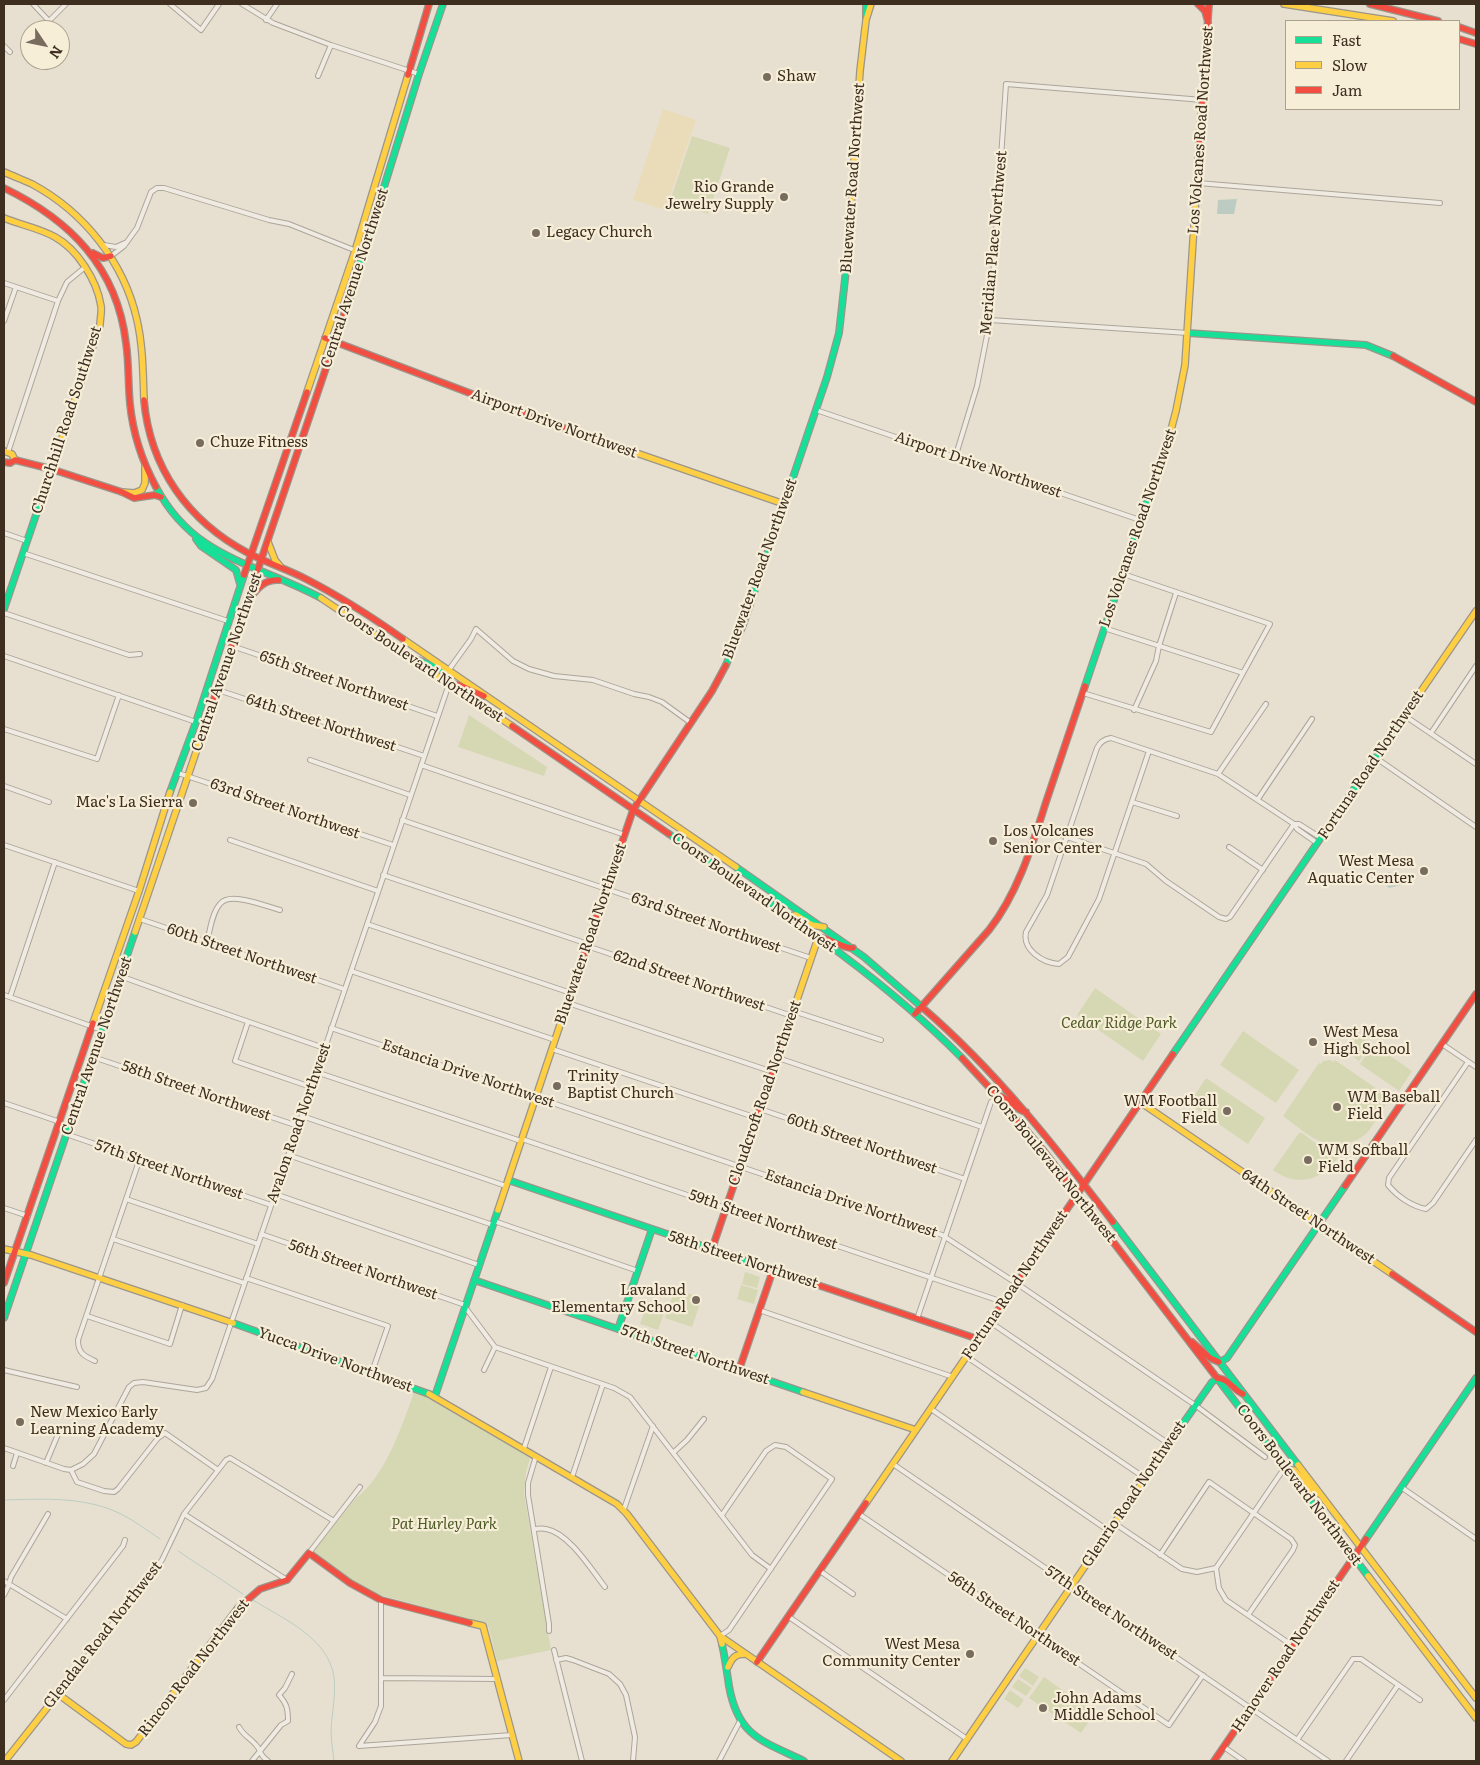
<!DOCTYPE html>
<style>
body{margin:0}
#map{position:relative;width:1480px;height:1765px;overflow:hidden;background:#e7e0d1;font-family:Literata,serif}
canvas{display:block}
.frame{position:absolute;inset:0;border:5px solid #3d2e20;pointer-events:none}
.legend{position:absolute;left:1285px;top:20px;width:175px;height:90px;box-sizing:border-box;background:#f7eed8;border:1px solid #ada18e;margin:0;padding:6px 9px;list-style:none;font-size:15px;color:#3d2e20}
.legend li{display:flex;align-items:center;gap:10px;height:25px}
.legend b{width:25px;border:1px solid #ada18e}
.north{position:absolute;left:20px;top:20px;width:50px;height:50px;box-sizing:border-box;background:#f7eed8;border:1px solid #ada18e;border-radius:50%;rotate:124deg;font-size:14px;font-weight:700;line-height:20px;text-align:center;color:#3d2e20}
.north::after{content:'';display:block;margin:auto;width:18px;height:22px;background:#786c5e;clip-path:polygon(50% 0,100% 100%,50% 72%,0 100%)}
</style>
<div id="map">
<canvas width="1480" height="1765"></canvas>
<div class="frame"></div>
<ul class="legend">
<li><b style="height:6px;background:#16e098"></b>Fast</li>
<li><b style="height:6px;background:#ffcf43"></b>Slow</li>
<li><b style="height:6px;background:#f24e42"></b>Jam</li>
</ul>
<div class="north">N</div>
</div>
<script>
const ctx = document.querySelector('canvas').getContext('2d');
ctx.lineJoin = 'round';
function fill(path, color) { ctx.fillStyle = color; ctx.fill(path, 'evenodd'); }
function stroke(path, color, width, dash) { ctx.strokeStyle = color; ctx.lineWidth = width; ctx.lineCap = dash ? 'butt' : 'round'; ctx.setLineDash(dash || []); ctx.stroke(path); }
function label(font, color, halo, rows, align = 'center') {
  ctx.font = font + ' Literata,serif'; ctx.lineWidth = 4.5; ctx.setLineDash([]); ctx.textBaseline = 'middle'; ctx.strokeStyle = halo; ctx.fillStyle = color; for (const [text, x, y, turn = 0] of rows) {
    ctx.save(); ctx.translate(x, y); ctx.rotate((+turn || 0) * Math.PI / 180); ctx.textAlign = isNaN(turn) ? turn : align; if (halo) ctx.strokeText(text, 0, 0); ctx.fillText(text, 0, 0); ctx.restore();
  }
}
const green = new Path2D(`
 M692,136l38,12 -22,66 -38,-13z
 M469,715l78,52 -3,9 -86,-29z
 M1095,988l66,46 -18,27 -66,-46z
 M1243,1031l56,39 -23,33 -56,-38z
 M1358,1035l13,9 -12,17 -13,-9z
 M1373,1044l39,27 -13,20 -39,-27z
 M1330,1060l3,2 2,-2 55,38 -22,34c-12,12 -33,16 -49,9 -13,-6 -25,-17 -36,-25l36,-53 2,1 2,-3z
 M1206,1078l59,40 -17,26 -59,-40z
 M1299,1133h3l21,16 3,-2 13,9c-15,24 -42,32 -66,14z
 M745,1272l15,5 -3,11 -15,-4z
 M741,1285l17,5 -4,14 -17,-5z
 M675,1289l27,9 -10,29 -27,-9z
 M647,1304l18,6 -7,20 -18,-6z
 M414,1392l23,8 93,58 -4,14 -2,22 27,156 -54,11 -8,-33 -5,-5 -111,-30 -18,-8 -42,-33 43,-54c29,-21 47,-74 58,-106z
 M1025,1668l14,9 -6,9 -14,-10z
 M1044,1677l51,36 -14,20 -52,-35z
 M1018,1679l14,9 -6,8 -14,-9z
 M1010,1690l14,10 -6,8 -14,-9z`);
const sand = new Path2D(`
 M663,109l33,11 -31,90 -32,-10z`);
const water = new Path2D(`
 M1237,199l-3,15h-17l1,-14z
 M1388,872l9,2 -1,5 5,6 -12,3 -3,-3 3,-4 -6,-1v-5l4,1z`);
const stream = new Path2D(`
 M4,1500c40,-1 80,-4 117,14 14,7 27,17 39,25
 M178,1551l65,43
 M253,1600c30,19 75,37 81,77 2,17 -2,36 -3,53 0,11 2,21 3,31`);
const street = new Path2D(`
 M33,4l16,17 17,-17
 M170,4l31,26 18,-26
 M242,4l31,19 58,22 88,29
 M266,20l11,-16
 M4,46l6,6
 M318,76l13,-31
 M1198,183l242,20
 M104,245l12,2 11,-5
 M111,256l13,-10 13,-18 14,-36 6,-4h7l105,32 20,4 75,30
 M4,283l54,18
 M990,320l198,13
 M4,321l12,-34
 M816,410l324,110
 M8,452l50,-151 9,-19 17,-14
 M955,458l22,-72 13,-66 16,-236 197,16
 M4,533l23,8
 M23,553l205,68
 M1123,574l147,50 -27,49
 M4,613l125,42 11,-1
 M232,646l205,70
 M4,656l192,66
 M448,671l23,-32 5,-10 37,32 16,8 25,7 39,4 41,14 15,3 13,5 29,21
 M218,690l45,15 28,6 133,45
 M1083,693l128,39 32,-59 -139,-45
 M1134,710l22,-49 3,-15 17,-53
 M1405,716l71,48
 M4,729l93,30 22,-64
 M1431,733l45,-67
 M1149,751l-50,148 -31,58 -9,7c-16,-1 -37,-14 -33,-32l21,-37 50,-147c3,-6 7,-9 14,-10l107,36 76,50 3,5 20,14
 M1376,758l100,69
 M310,760l100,35
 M421,765l204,70
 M178,773l215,72
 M1218,774l48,-70
 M4,786l45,16
 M1258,799l54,-80
 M1132,802l45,14
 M402,820l409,138
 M1294,824h5l22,14
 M1038,827l108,37 20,17 53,36 7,2 4,-2 64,-93
 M230,840l148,51
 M4,845l135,46
 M1229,847l34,23
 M383,875l205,69
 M140,919l204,70
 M367,924l204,69
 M207,942c3,-12 5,-29 13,-38 10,-13 45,2 60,6
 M587,946l205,70
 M351,971l204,69
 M120,976l66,24 138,48
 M4,995l98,35
 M10,997l45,-135
 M568,1003l205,69
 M793,1011l88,29
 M248,1022l-13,39 76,26
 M331,1028l611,207 74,48 179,122 70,52
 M1442,1044l34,23
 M552,1049l205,69
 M93,1057l205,69
 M778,1058l204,69
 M1468,1062l-79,116 -1,7c9,11 23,21 38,24l7,-6 43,-63
 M316,1072l205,69
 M4,1103l56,19
 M760,1109l205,70
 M302,1116l204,70
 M66,1134l205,71
 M522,1139l481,163
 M288,1155l205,70
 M275,1194l204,71
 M126,1199l132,45
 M4,1208l24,8
 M494,1221l144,50
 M261,1234l204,71
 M113,1239l131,44
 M246,1278l142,48 -16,46
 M465,1307l30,40 119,41 16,9 122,158 19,14
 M759,1310l194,67
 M87,1316l83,28 12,-39
 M917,1319l74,-217 7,-5
 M990,1322l179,122
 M967,1357l178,121
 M95,1361c-11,-5 -17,-8 -17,-21l61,-179
 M4,1370l73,17
 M484,1370l11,-23
 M931,1409l178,122
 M4,1448l60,21 7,1
 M524,1448l27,-81
 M674,1452l13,-12 17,-21
 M536,1456l-8,27v12l21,129v7
 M46,1463l13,-31
 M893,1464l435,297
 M13,1466l4,-13
 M71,1470l12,-6 11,-10 35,-67 5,-4 9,-1 54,8 9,-2 6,-9 237,-695
 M71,1470l6,12 27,9 10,1 4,-3 40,-51 7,-5 53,37
 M572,1477l31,-93
 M1401,1487l75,52
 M624,1509l29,-83
 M184,1514l103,66
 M859,1514l310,211 34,-50
 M1114,1523l68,46 15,3 19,-4
 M534,1529c3,0 8,-1 12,0 23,4 45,40 59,58
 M309,1553l51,-66
 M1160,1555l49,-73 82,57 4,6 -2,5 -45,65
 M1216,1568l65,-95 6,-3
 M1216,1568l3,20 7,12 67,46
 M820,1571l33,23
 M4,1581l63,38
 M4,1595l4,-8 3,-10 37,-63
 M789,1617l178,122
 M720,1636l9,-6 103,-151 -46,-32 -11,-2 -9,6 -44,64
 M554,1650l28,111
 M556,1660l10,-2 7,2 36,14 11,10 6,11 9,42 -2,24
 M381,1678l117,1
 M58,1694l104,-134 22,-46 42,-54 4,-2 104,63
 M4,1700l119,-154 2,-6
 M239,1727c4,8 11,11 17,18 6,6 2,9 12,16
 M1297,1740l56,-81h8l59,41
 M359,1746l153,-11
 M359,1746l16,-24 6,-16v-106
 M1224,1747l20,14
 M252,1761l29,-36 7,-4c0,-12 -1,-17 -9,-26l6,-7 7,-14
 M719,1761l21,-40
 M1346,1761l52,-76`);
const fast = new Path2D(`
 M866,4v14
 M349,300l70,-226 24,-70
 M1188,333l178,12 27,11
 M156,487c38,72 100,76 165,111
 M196,539l5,7 35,24 4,14
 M4,609l52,-153
 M415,659l32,12
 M726,665l17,-40 84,-248 12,-44 9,-81
 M1085,686l69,-205
 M170,792l26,-70 48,-147
 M669,834c102,70 206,136 293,224
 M736,867l128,90 59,51
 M1173,1054l229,-335
 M508,1180l280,95
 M1113,1222l185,243
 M474,1280l329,112
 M4,1318l131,-386
 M233,1323l196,71
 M618,1329l34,-100
 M1220,1362l7,-4 118,-172
 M1217,1378l151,198
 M435,1396l63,-186
 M1163,1452l49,-70 6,-4
 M1366,1539l110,-161
 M722,1644c3,14 5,28 7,42 9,51 34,55 75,75`);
const slow = new Path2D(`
 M1284,4l109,17
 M4,172c9,4 19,8 28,12 52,28 92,78 105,136 6,26 6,53 7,80
 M4,218c17,7 35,10 51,19 22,12 42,43 46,69 1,6 -1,13 -1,19l-44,131
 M848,252l12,-181 6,-51 5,-16
 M307,392l48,-141 53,-176
 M596,439l188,65
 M4,451l8,3 3,6
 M1154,481l14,-40 8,-30 9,-46 14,-217
 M122,492l12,1 8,-3 3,-7v-16
 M268,542l7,18 5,6
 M321,598l191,128
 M403,639l333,228
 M1402,719l74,-108
 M789,916l7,-1 16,10 12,2
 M135,932l77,-227
 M93,1023l46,-132 31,-99
 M788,1026l28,-82 5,-6
 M1140,1102l252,172
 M498,1210l70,-209
 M4,1249l27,6 202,68
 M803,1392l113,38
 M429,1394l188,110 10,10 93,122 2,8
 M1298,1465l178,233
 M1287,1470h7l19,21
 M866,1503l126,-184
 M1368,1576l108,142
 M470,1623l13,3 36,135
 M720,1636l181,125
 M728,1667c4,-9 7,-13 17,-13
 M5,1761l53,-67 68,50 5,1 5,-3 102,-134
 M952,1761l211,-309`);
const jam = new Path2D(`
 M1198,4l7,7 3,11
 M1370,4l68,17
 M1459,27l17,6
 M1459,39l17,5
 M408,75l21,-71
 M1199,148l10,-144
 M4,188c66,32 113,79 122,155 3,20 2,41 4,61 3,30 12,57 26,83
 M93,253l10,5 8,-2
 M325,338l213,81 58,20
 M1393,356l83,46
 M144,400c6,68 44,121 104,153 19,10 39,16 58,26 35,18 66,38 97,60
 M4,462l6,1 5,-3 36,9 71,23 12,6 21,-3 6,2
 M244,575l63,-183
 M251,597c7,-10 15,-18 28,-17
 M450,684l9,1 25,11
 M212,705l137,-405
 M512,726l157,108
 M821,938c12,1 20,10 32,10
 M568,1001l65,-191 79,-119 14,-26
 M923,1008c73,63 131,137 190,214
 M915,1014l74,-84c29,-37 43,-84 57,-128 13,-39 26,-77 39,-116
 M962,1058l36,39 45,53 174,228
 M999,1096c12,2 15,14 27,16
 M1345,1186l131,-192
 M712,1249l76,-223
 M1392,1274l84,58
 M788,1275l190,64
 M4,1283l89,-260
 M992,1319l181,-265
 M1192,1342l18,16 9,4
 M739,1370l34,-100
 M1218,1378c14,3 13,10 25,16
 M238,1608l22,-19 27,-9 22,-27 41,30 31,17 89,23
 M757,1662l109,-159
 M1214,1761l152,-222`);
const markers = [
 [767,77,5,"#786c5e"],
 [784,197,5,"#786c5e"],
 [536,233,5,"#786c5e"],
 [200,443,5,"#786c5e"],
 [193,803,5,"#786c5e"],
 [993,841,5,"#786c5e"],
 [1424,871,5,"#786c5e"],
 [1313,1042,5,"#786c5e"],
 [557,1086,5,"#786c5e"],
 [1337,1107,5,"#786c5e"],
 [1227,1111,5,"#786c5e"],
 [1308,1160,5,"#786c5e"],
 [696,1300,5,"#786c5e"],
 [20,1422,5,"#786c5e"],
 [970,1654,5,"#786c5e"],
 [1043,1708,5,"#786c5e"]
];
const poiNames = [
 ["Shaw",777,77],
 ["Rio Grande",774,188,"right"],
 ["Jewelry Supply",774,205,"right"],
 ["Legacy Church",546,233],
 ["Chuze Fitness",210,443],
 ["Mac's La Sierra",183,803,"right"],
 ["Los Volcanes",1003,832],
 ["Senior Center",1003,849],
 ["West Mesa",1414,862,"right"],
 ["Aquatic Center",1414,879,"right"],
 ["West Mesa",1323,1033],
 ["High School",1323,1050],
 ["Trinity",567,1077],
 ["Baptist Church",567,1094],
 ["WM Baseball",1347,1098],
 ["Field",1347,1115],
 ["WM Football",1217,1102,"right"],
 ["Field",1217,1119,"right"],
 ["WM Softball",1318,1151],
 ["Field",1318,1168],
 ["Lavaland",686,1291,"right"],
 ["Elementary School",686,1308,"right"],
 ["New Mexico Early",30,1413],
 ["Learning Academy",30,1430],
 ["West Mesa",960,1645,"right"],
 ["Community Center",960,1662,"right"],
 ["John Adams",1053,1699],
 ["Middle School",1053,1716]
];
const streetNames = [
 ["Los Volcanes Road Northwest",1201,130,-86],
 ["Bluewater Road Northwest",853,178,-86],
 ["Meridian Place Northwest",994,243,-85],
 ["Central Avenue Northwest",355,278,-72],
 ["Churchhill Road Southwest",67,420,-72],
 ["Airport Drive Northwest",554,424,20],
 ["Airport Drive Northwest",978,465,19],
 ["Los Volcanes Road Northwest",1138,528,-71],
 ["Bluewater Road Northwest",760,569,-70],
 ["Central Avenue Northwest",227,662,-71],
 ["Coors Boulevard Northwest",420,664,34],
 ["65th Street Northwest",334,681,19],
 ["64th Street Northwest",321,723,18],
 ["Fortuna Road Northwest",1371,765,-56],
 ["63rd Street Northwest",285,809,19],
 ["Coors Boulevard Northwest",754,893,35],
 ["63rd Street Northwest",706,923,19],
 ["Bluewater Road Northwest",591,934,-71],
 ["60th Street Northwest",242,954,19],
 ["62nd Street Northwest",689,981,19],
 ["Central Avenue Northwest",97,1046,-71],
 ["Estancia Drive Northwest",468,1074,19],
 ["58th Street Northwest",196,1091,19],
 ["Cloudcroft Road Northwest",765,1093,-71],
 ["Avalon Road Northwest",299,1123,-71],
 ["60th Street Northwest",862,1144,19],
 ["Coors Boulevard Northwest",1051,1164,51],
 ["57th Street Northwest",169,1170,19],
 ["Estancia Drive Northwest",851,1204,19],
 ["64th Street Northwest",1308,1217,34],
 ["59th Street Northwest",763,1220,19],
 ["58th Street Northwest",743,1260,18],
 ["56th Street Northwest",363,1270,19],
 ["Fortuna Road Northwest",1015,1285,-56],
 ["57th Street Northwest",695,1355,19],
 ["Yucca Drive Northwest",335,1360,20],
 ["Coors Boulevard Northwest",1299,1485,53],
 ["Glenrio Road Northwest",1134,1494,-56],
 ["57th Street Northwest",1111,1613,34],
 ["56th Street Northwest",1014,1619,34],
 ["Glendale Road Northwest",103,1635,-52],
 ["Hanover Road Northwest",1286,1656,-56],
 ["Rincon Road Northwest",194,1668,-52]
];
const parkNames = [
 ["Cedar Ridge Park",1119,1024],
 ["Pat Hurley Park",444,1525]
];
fill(green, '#d6d7b3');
fill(sand, '#eadcb9');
fill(water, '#bcccc2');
stroke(stream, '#bcccc2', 1);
stroke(street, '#ada599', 6);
stroke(fast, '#9c958a', 8);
stroke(slow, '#9c958a', 8);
stroke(jam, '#9c958a', 8);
stroke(street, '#efebe3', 4);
stroke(fast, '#16e098', 5.5);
stroke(slow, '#ffcf43', 5.5);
stroke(jam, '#f24e42', 5.5);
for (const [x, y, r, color] of markers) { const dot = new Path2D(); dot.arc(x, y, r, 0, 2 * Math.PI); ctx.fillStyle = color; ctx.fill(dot); stroke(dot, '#f7eed8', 2); }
label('15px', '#3d2e20', '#f7eed8', poiNames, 'left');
label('15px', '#3d2e20', '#f7eed8', streetNames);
label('italic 15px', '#4d5a26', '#f7eed8', parkNames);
</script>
